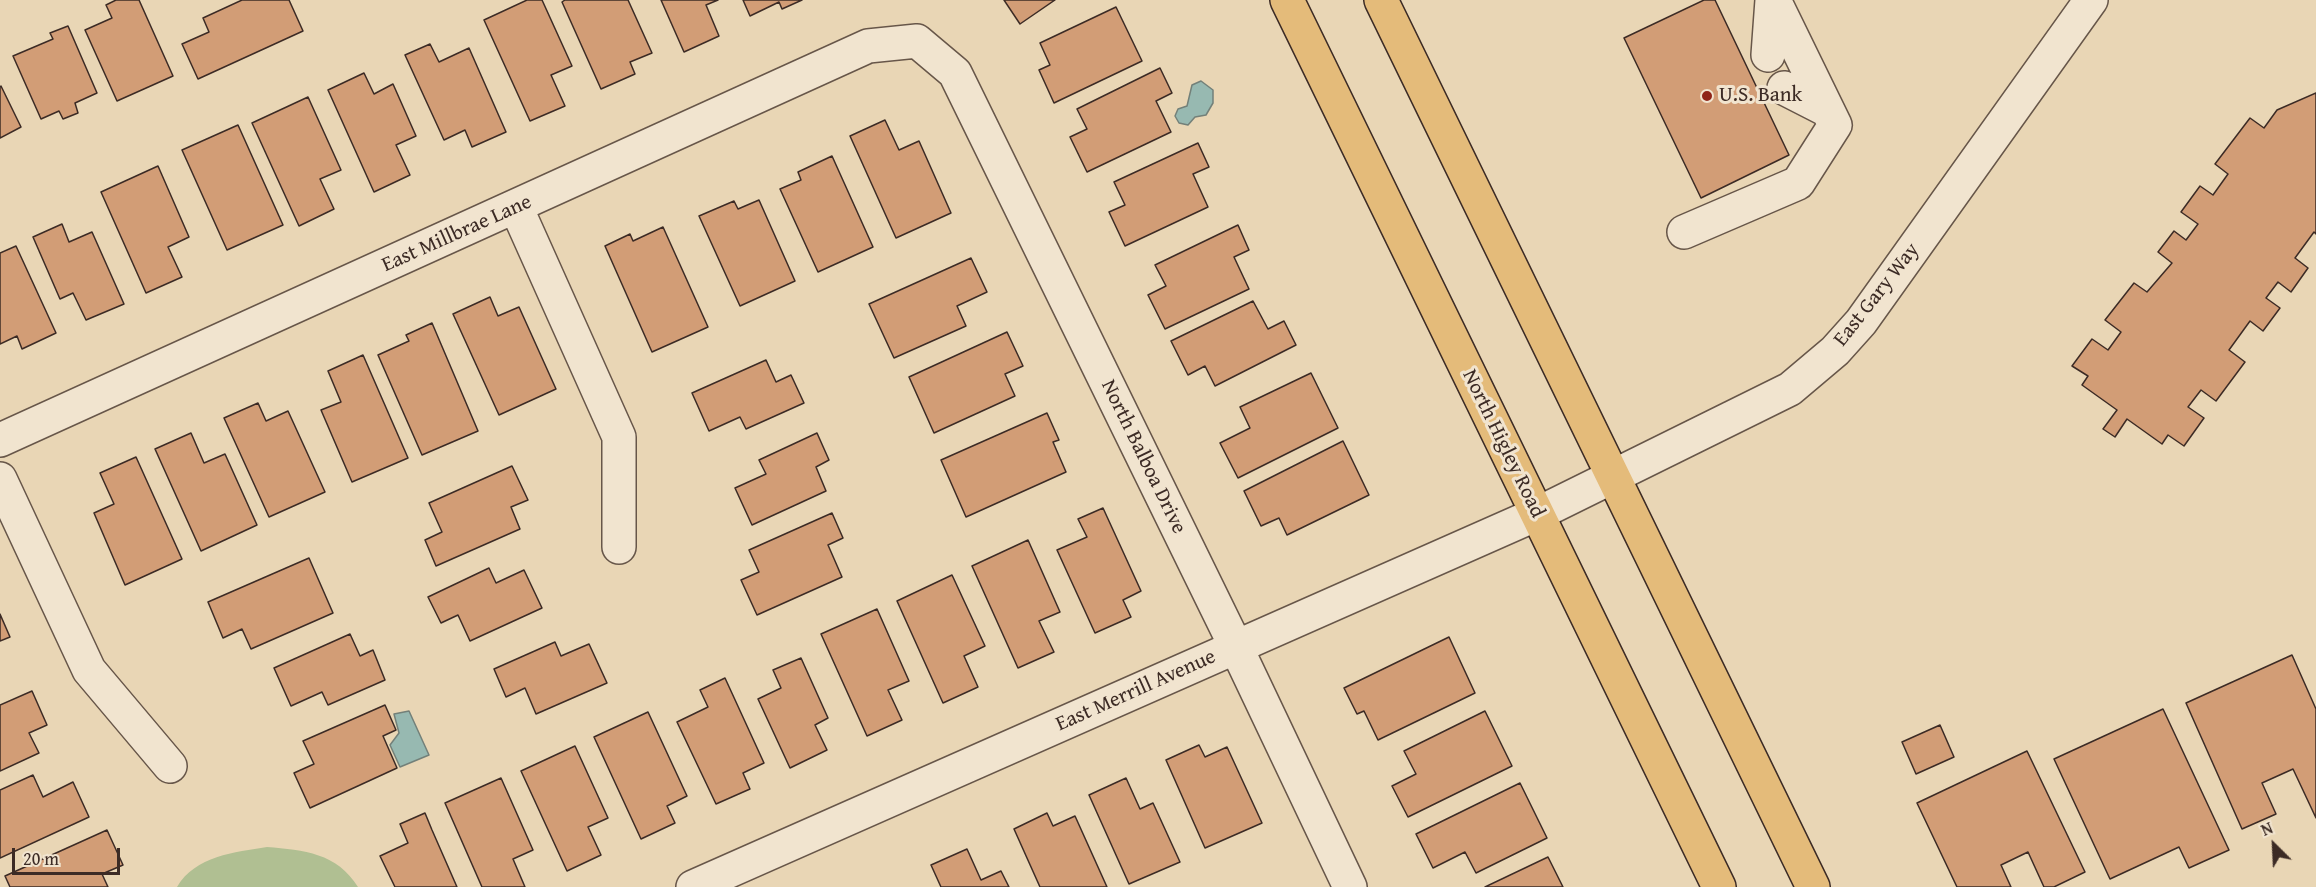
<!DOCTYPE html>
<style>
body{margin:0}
#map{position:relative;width:2316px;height:887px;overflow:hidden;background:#e9d6b5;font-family:"Gentium Book Plus",serif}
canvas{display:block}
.north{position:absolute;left:2244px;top:815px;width:60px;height:60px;-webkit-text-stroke:4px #f1e4cf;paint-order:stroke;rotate:336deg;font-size:16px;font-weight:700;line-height:24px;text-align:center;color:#3c2b25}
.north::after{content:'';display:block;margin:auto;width:21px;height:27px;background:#3c2b25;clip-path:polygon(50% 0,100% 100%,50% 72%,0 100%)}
.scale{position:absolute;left:12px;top:848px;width:108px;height:27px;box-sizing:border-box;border:3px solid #3c2b25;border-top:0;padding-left:8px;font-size:18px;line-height:21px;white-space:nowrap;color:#3c2b25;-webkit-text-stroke:4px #f1e4cf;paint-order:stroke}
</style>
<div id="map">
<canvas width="2316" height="887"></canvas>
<div class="north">N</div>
<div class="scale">20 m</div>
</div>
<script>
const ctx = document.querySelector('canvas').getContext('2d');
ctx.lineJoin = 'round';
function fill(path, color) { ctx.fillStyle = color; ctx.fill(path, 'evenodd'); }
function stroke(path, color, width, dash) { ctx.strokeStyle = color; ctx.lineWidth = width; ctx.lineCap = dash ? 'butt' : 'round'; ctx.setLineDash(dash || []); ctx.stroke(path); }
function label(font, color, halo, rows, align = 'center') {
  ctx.font = font + ' "Gentium Book Plus",serif'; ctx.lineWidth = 6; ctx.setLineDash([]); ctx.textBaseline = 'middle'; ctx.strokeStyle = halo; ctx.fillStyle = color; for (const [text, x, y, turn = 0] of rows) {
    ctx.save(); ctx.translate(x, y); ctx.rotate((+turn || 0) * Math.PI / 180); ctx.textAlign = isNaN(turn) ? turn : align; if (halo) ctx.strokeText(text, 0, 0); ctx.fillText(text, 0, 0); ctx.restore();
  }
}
const green = new Path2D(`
 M267,847c37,3 70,6 91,40h-181c18,-31 58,-35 90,-40z`);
const water = new Path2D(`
 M1201,81l12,9v13l-7,12 -11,2 -7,8 -9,-2 -4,-7 3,-7 9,-3 5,-21z
 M409,711l20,44 -29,12 -10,-22 9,-12 -5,-19z`);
const building = new Path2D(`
 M116,0h23l34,76 -56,25 -32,-71 27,-12 -6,-13z
 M242,0h47l14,31 -105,48 -16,-35 27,-12 -6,-14z
 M527,0h15l30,66 -21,9 14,31 -35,15 -46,-101z
 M565,0h63l24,53 -22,9 5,12 -34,15 -39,-87z
 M661,0h57l-12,5 13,31 -35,16z
 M743,0h59l-20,9 -3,-7 -29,14z
 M1004,0h51l-35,24z
 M1704,0h11l74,155 -88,43 -77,-160z
 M1116,7l26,54 -88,42 -15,-33 11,-5 -10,-22z
 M68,26l29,67 -22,10 3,10 -15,6 -4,-8 -18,8 -28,-63 40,-17 -3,-6z
 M430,44l9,18 30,-14 37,84 -34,15 -7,-17 -21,10 -39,-85z
 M1160,68l12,25 -16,8 15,31 -84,40 -17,-35 17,-8 -10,-20z
 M364,73l10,21 19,-10 23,52 -20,9 14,30 -36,17 -46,-102z
 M1,86l20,41 -21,11v-51z
 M2316,93v141l-2,-2 -19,26 13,10 -17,24 -13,-10 -12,16 14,10 -17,23 -13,-10 -21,29 16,12 -29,39 -15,-11 -13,17 16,11 -20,28 -16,-11 -6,9 -35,-25 -12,18 -12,-8 14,-19 -35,-25 6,-9 -16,-10 20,-27 16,11 13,-18 -16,-12 29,-37 13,9 25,-29 -14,-11 16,-21 12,9 12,-16 -17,-12 19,-26 13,9 15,-21 -13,-10 35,-46 14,10 13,-18z
 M308,97l33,73 -21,9 14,30 -35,17 -47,-103z
 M885,120l14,30 20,-9 32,72 -55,25 -46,-102z
 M238,125l45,100 -56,25 -45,-100z
 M1198,143l11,24 -16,7 15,33 -83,39 -16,-34 16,-7 -11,-23z
 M832,156l41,91 -55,25 -38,-83 21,-9 -3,-8z
 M158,166l31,71 -21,10 14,30 -36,16 -45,-101z
 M759,200l36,81 -55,25 -41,-90 35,-15 4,8z
 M62,224l7,18 23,-10 32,72 -38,16 -13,-27 -13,6 -27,-62z
 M1238,225l11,25 -15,7 15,32 -84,40 -17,-34 18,-9 -11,-21z
 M663,227l45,100 -56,25 -47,-106 25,-12 3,7z
 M16,246l40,87 -34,16 -5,-13 -17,8v-91z
 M971,258l16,34 -30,14 9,20 -72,32 -25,-54z
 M490,297l8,19 21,-9 37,82 -57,26 -46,-101z
 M1253,301l15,28 16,-8 12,24 -81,41 -10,-20 -17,9 -17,-34z
 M432,323l46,108 -56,24 -44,-100 31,-14 -3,-6z
 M1007,332l16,34 -18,8 10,22 -81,37 -25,-56z
 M363,355l45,103 -56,24 -31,-72 20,-8 -13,-31z
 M766,360l10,22 15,-7 13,28 -58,26 -6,-12 -31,14 -17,-38z
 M1311,373l27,55 -100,50 -18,-35 30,-15 -10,-21z
 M258,403l8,18 22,-10 37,81 -56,25 -45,-99z
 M1047,413l12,27 -6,2 13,30 -100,45 -25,-57z
 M191,433l13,30 21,-9 32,71 -56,26 -46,-102z
 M817,433l12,27 -13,7 10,24 -74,34 -17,-37 31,-14 -7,-14z
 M1343,441l26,54 -82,40 -8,-17 -18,8 -17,-35z
 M136,457l46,102 -57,26 -31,-72 20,-9 -14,-31z
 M512,466l16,34 -17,7 9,22 -84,37 -11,-26 17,-8 -13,-29z
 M1103,508l38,83 -18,9 8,17 -36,16 -38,-83 30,-13 -9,-18z
 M832,513l11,25 -15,7 14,32 -85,38 -16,-35 18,-8 -10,-22z
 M1028,540l32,72 -21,9 15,31 -36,16 -46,-102z
 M309,558l24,55 -82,36 -9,-20 -19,9 -15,-36z
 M489,568l7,15 28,-13 18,38 -72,33 -12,-26 -17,8 -13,-26z
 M952,575l33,71 -21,10 14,31 -35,16 -46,-102z
 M877,609l32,72 -21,9 14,30 -35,16 -46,-102z
 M0,614l10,23 -10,4z
 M350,634l10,22 13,-6 12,30 -57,25 -6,-13 -31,14 -17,-38z
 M1449,637l26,56 -97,47 -14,-29 -7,3 -13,-26z
 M555,642l6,14 28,-12 18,39 -71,31 -11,-26 -19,9 -12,-28z
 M2292,655l24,54v109l-23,-49 -31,14 14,31 -34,15 -56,-126z
 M801,658l27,60 -13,7 12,25 -37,18 -32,-69 23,-11 -8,-18z
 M725,678l39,85 -21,10 7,16 -34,15 -39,-82 31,-15 -8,-17z
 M32,691l15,34 -18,8 10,20 -39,18v-66z
 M385,705l11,25 -13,6 14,32 -87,40 -16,-35 20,-9 -11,-23z
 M2163,709l66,141 -40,18 -10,-21 -69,32 -56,-120z
 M1485,711l27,55 -104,51 -16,-31 24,-12 -12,-23z
 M648,712l39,84 -20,10 8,17 -34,16 -47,-102z
 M1940,725l14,32 -38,17 -14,-32z
 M1199,745l6,12 22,-10 35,76 -57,25 -39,-88z
 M575,746l33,72 -20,9 13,28 -34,16 -46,-100z
 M2027,751l58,121 -31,15h-10l-16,-35 -27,13 10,22h-54l-40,-84z
 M33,775l10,22 30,-15 16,35 -89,41v-68z
 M501,778l32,72 -20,9 12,28h-43l-37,-84z
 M1126,778l14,31 13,-6 27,59 -51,22 -40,-89z
 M1520,783l27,55 -71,35 -11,-21 -32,16 -17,-34z
 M425,813l7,17 25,57h-62l-15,-31 28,-13 -8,-19z
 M1047,813l6,13 22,-10 32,71h-67l-26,-58z
 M107,830l16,35 -21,9 6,13h-98l-5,-11z
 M967,849l14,31 20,-9 8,16h-68l-10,-22z
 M1548,857l15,30h-78z`);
const minor = new Path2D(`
 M1768,55l4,-55
 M1784,88l43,22
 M516,207l103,230v110
 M1684,232l114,-49 37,-58 -61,-125
 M0,440l868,-394 49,-5 38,32 281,574 114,240
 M0,479l89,191 81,96
 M693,887l844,-373 253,-125 45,-38 26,-29 230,-322`);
const major = new Path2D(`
 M1287,0l432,887
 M1381,0l432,887`);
const markers = [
 [1707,96,6,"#8f2418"]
];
const poiNames = [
 ["U.S. Bank",1719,96]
];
const streetNames = [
 ["East Millbrae Lane",457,234,-24],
 ["East Gary Way",1877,295,-52],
 ["North Higley Road",1503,444,64],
 ["North Balboa Drive",1143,457,64],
 ["East Merrill Avenue",1136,691,-24]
];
fill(green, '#b0bf92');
fill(water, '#97b9b1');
stroke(water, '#738079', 1.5);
fill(building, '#d29d76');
stroke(building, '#3c2b25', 1.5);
stroke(minor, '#675649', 36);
stroke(major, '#3c2b25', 36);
stroke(minor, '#f1e4cf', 33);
stroke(major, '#e4bb7a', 33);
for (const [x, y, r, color] of markers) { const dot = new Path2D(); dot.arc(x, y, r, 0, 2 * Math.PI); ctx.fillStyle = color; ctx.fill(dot); stroke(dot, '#f1e4cf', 2); }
label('21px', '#3c2b25', '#f1e4cf', poiNames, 'left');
label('21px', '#3c2b25', '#f1e4cf', streetNames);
</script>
